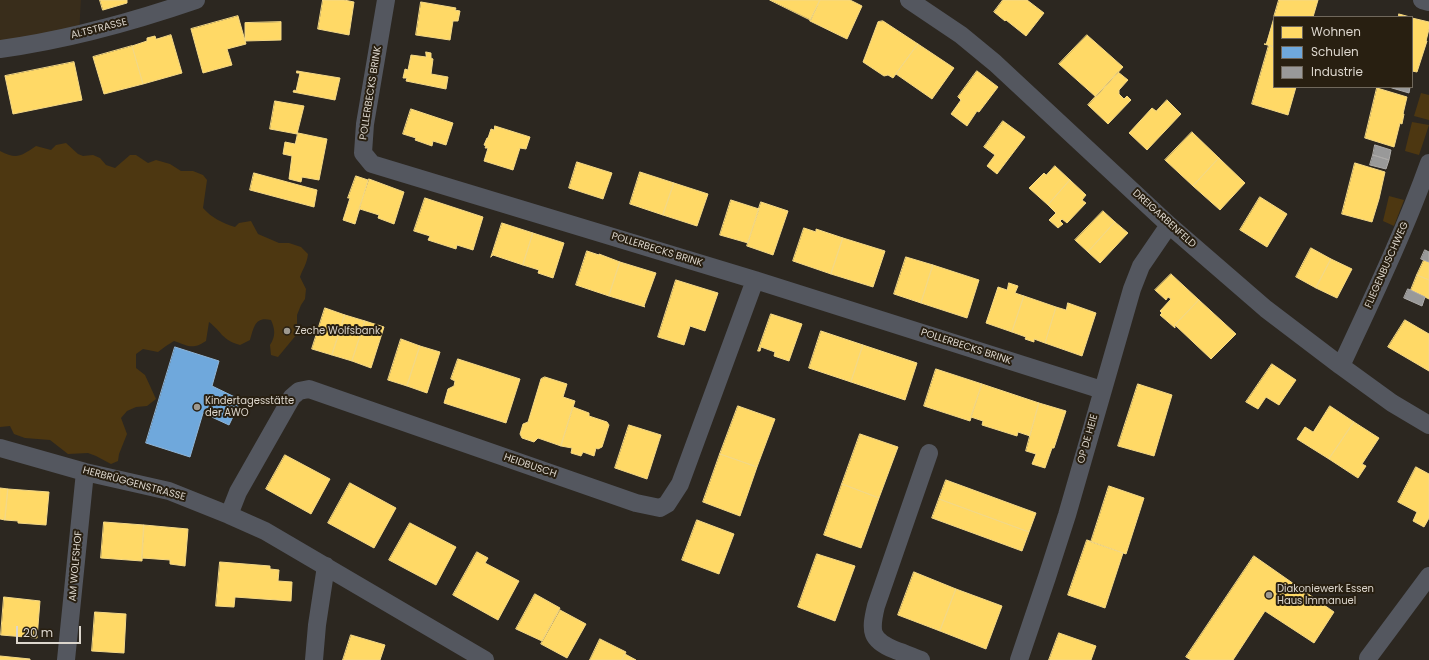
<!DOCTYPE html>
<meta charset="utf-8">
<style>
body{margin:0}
#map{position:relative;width:1429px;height:660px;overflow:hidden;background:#2c2720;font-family:Poppins,sans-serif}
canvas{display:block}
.legend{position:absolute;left:1273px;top:16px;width:140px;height:72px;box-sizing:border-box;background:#281f11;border:1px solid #70685c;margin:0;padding:5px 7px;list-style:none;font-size:12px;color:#dcd6cd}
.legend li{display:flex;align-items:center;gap:8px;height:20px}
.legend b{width:20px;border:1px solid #70685c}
.scale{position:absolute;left:16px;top:626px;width:65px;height:18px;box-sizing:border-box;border:2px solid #dcd6cd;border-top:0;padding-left:5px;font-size:12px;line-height:14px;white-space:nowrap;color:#dcd6cd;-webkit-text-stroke:3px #281f11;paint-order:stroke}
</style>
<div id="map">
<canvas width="1429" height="660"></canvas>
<ul class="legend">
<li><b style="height:11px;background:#ffd966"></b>Wohnen</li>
<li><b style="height:11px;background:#6fa8dc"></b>Schulen</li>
<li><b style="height:11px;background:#999"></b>Industrie</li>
</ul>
<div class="scale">20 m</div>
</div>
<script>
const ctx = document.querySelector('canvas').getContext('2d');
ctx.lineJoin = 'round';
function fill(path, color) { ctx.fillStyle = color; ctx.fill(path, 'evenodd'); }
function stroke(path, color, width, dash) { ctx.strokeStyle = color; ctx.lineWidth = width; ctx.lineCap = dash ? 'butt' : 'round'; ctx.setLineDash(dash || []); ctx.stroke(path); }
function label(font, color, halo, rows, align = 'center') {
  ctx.font = font + ' Poppins,sans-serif'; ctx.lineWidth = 4; ctx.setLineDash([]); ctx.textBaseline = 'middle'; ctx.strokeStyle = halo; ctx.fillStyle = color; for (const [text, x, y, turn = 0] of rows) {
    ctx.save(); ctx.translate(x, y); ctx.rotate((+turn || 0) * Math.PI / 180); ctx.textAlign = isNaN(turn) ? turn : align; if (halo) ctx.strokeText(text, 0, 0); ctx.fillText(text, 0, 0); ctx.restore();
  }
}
const built = new Path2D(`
 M0,0h81l-2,33 -79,8z`);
const green = new Path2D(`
 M1421,93l8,2v25l-15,-4z
 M1412,122l17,3 -10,30 -14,-4z
 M66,143l12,11 5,2 10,-1 7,3 6,7 9,3 15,-13h6l12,8 8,-3 14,4 11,7h12l10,4 4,5 -4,28c9,10 19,15 32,19l4,-4 12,-2 7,13 21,9h10l12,4 7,7c-1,10 -5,14 -8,23l6,12 -1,10 -4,6 -4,10v19l-19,23 -7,-2 -1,-10c6,-9 5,-16 1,-25 -16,-4 -17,7 -21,20l-10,5c-18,-5 -18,-13 -31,-23l-3,19c-14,9 -17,5 -32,0l-8,5 -8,6 -15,-3 -7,5v14l9,7 11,24 -9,7 -11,1 -9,4 -6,7 6,16 -8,20 -1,7 -7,3 -15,-8 -8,-3 -20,1 -18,-14 -25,-2 -11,-4 -4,-8 -10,1v-276c17,9 21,5 36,-5l15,4 5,-5z
 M1389,196l15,4 -10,26 -11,-5z`);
const homes = new Path2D(`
 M100,0h27v3l-24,7z
 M323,0h21l10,2 -5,33 -31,-6z
 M770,0h50l-9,20z
 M820,0h30l12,6 -15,33 -37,-18z
 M1003,0h24l17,13 -18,23 -20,-16 -1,1 -11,-9z
 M1279,0h39l-5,17h-39z
 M421,2l35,6 -1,2 5,1 -2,10h-5l-3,19 -34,-5z
 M1399,14l11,3h-11z
 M238,16l8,28 -19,5 5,16 -29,8 -12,-44z
 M1274,18v29l-10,-3h2z
 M1412,18l17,4v7l-3,12h1l-10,31 -5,-1z
 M883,21l35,23 -25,34 -5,-3 -4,1 -21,-14 15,-40z
 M281,22v18l-36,1v-18z
 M171,35l11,38 -39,11 -11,-38 15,-5v-3l8,-2 1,3z
 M1087,35l36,32 -27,30 -37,-33z
 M918,44l36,24 -22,31 -36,-25z
 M1269,45l5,2v40h22l-8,28 -36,-11z
 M132,46l11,38 -39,10 -11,-37z
 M426,52l5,1v5l2,1 -2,15 17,3 -2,12 -40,-8 1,-3h-4l2,-9 3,1 3,-15 15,2z
 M74,62l8,38 -69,14 -8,-38z
 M297,71l43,7 -5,22 -42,-8 1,-2 2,1 4,-18h-3z
 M977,71l21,16 -19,25 -2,-1 -10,15 -16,-12 10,-14 -3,-3z
 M1118,72l10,8 -9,10v4l5,5 3,-3 4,4 -23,24 -20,-19z
 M1377,88l30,9 -4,17h1l-2,10 -2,-1 -6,24 -29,-9z
 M1167,100l14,14 -34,36 -18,-17 23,-25 4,3z
 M275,101l29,5 -7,28 -27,-5z
 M411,109l42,14 -7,22 -13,-4 -1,5 -17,-6 1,-2 -13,-4z
 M1003,121l22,16 -28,37 -10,-8 8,-11 -11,-8z
 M495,126l35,11 -4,12 -6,-1 -7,22 -29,-9 4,-13h-3l1,-2 -2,-1 3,-7h1l3,-9 3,1z
 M1192,132l27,26 -26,28 -28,-26z
 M298,133l29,6 -8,41 -17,-3 -1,5 -12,-3 3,-23 -9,-2 2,-12 10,2z
 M1219,158l26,25 -25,27 -27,-24z
 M577,162l35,11 -9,26 -34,-11z
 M1355,163l30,9 -6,27 -7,23 -30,-8z
 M1055,166l15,14 -22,25 -19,-17 15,-15 2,2z
 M640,172l34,11 -11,32 -33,-11z
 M254,173l63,17 -3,17 -64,-17z
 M356,176l12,4 -13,44 -12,-4 7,-22h-2z
 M369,179l35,13 -10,32 -16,-6 1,-3 -19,-6 -2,3z
 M1070,180l16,15 -4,5 4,3 -19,20 -5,-4 -2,2 3,3 -5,4 -9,-8 7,-7 -8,-8z
 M674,183l34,11 -11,32 -34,-11z
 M1260,197l27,17 -20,33 -27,-17z
 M425,198l58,19 -10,33 -16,-5 -1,4 -28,-9 2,-4 -16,-5z
 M731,200l28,9 -11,34 -28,-8z
 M761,202l27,9 -15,44 -26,-9z
 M1103,211l12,11 -27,30 -13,-12z
 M1115,222l13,11 -28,30 -12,-11z
 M502,223l31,10 -10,32 -30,-10 -2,2z
 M804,228l12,4v-3l27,9 -12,36 -38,-13z
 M533,233l31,10 -11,35 -15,-5 1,-3 -16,-5z
 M843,238l42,13 -12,36 -42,-13z
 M1311,248l20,11 -15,29 -20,-11z
 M587,251l12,4v-1l21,8 -11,34 -33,-11z
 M906,257l27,8 -12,38 -27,-9z
 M1331,259l21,10 -15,29 -21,-10z
 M1424,260l5,2v18l-12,-5z
 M620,262l36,11 -12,33 1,1 -36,-11z
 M933,265l46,15 -12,38 -46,-15z
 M1171,274l28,26 -24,25v3l-15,-13 2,-2 -2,-2 11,-12 -3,-2 -2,3 -11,-10z
 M1417,275l12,5v19l-18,-9z
 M676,280l42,13 -13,38 -15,-5 -6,19 -26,-8z
 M1009,283l9,3 -3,7 9,3 -12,36 -26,-9 12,-36 9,3z
 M1024,296l32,11 -11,36 -11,-4v3l-9,-3 1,-2 -14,-5z
 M1199,300l37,34 -25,25 -36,-34z
 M1068,303l28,10 -14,43 -37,-13 11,-36 10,3z
 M325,308l20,7 -13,40 -20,-6z
 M771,314l31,10 -13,37 -15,-5 1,-4 -14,-5 -1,4h-2z
 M345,315l20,6 -13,40 -20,-6z
 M1405,320l24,14v37l-41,-24z
 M365,321l19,6 -13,41 -19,-7z
 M821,331l42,14 -12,37 -42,-14z
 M401,339l19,7 -13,40 -19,-6z
 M863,345l54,18 -12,37 -54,-18z
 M420,346l20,6 -13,41 -20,-7z
 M458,359l62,20 -14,44 -62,-20 4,-14 6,-3 1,-5 -4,-2z
 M1272,364l24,16 -17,25 -13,-8 -8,12 -12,-7z
 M936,369l46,15 -12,37 -46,-15z
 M545,377l22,7 -4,13 12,4 -14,45 -23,-8 -4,4 -12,-4 -2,-4 3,-10 5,-2 13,-43z
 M982,384l57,19 -9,33 -12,-4 -1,4 -35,-11 1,-4 -12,-4z
 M1138,384l34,11 -18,61 -36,-10z
 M1039,403l27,8 -12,37h-2l-7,20 -13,-4 4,-10 -10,-3z
 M738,406l37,13 -18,48 -37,-13z
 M1330,406l24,16 -25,37 -32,-20 8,-12 8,5z
 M573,407l16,6v3l18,6 2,3 -7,22 -4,2 -2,-1 -2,8 -11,-4 -2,4 -10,-3 1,-5 -11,-2z
 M1354,422l25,16 -17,26 4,2 -8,12 -29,-19z
 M629,425l32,10 -14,44 -32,-11z
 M860,434l38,13 -19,51 -37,-14z
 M720,454l37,13 -17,49 -37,-14z
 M285,455l45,24 -19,35 -45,-25z
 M1416,467l13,7v44l-5,9 -11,-6 4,-9 -19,-10z
 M946,480l90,33 -7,19 -90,-33z
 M350,483l46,25 -22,40 -46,-25z
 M842,484l37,14 -18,50 -37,-13z
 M1109,486l35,12 -18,56 -35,-12z
 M0,488l8,1 -3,31 -5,-1z
 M8,489l41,3 -3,33 -28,-2v-2l-13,-1z
 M939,499l90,33 -7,19 -90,-33z
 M697,520l37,14 -15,40 -37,-14z
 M104,522l40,3 -2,36 -41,-3z
 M410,523l46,24 -20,38 -47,-25z
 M144,525l44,4 -3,37 -15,-2v-4l-28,-2z
 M1087,540l36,13 -18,55 -37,-13z
 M477,552l11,6 -3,5 34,18 -21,39 -45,-25z
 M817,554l38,12 -20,55 -37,-14z
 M1254,556l80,56 -20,31 -49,-32 -32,49h-42l-5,-3z
 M220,562l50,4v3l9,1 -1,11 14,1 -1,19 -56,-4 -1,10 -18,-1z
 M914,572l42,17 -16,42 -42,-16z
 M956,589l46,17 -16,43 -46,-18z
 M535,594l25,14 -18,33 -26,-12z
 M4,597l36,4 -3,37 -36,-3z
 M560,610l26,14 -19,34 -26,-14z
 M95,612l31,2 -2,39 -32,-2z
 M1059,633l37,13 -5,14h-42z
 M351,635l34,10 -5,15h-37z
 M600,639l26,13 -4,8h-32z
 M625,654l11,6h-14z
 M0,656l30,3v1h-30z`);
const schools = new Path2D(`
 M175,347l44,14 -7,25 29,14 -12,25 -26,-12 -13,44 -44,-14z`);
const industry = new Path2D(`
 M1393,87h17l-1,6 -17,-5z
 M1375,145l16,5 -2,10 -16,-5z
 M1373,155l16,5 -3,9 -16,-4z
 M1425,250l4,2v10l-8,-3z
 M1408,289l17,8 -3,9 -18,-8z`);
const street = new Path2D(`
 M386,0l-21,124 -2,29 9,11 383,116 347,110
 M909,0l52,35 34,28 174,162 97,84 75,57 51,37 37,22
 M1422,0l7,2
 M0,49c67,-9 132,-27 196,-49
 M1341,366c31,-67 63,-133 88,-203
 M0,448l85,24 84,19 60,24 36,16 220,129
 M229,515l9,-23 54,-95 7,-6 10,-2 327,114 24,5 7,-4 13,-20 75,-204
 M1368,658l61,-82
 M66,660l19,-188
 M314,660l3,-35 9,-59
 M921,660c-8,-3 -17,-7 -26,-10 -25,-10 -25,-19 -19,-44l53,-153
 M1019,660l28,-83 20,-62 65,-226 9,-23 28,-41`);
const markers = [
 [287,331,4,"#9e9990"],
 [197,407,4,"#9e9990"],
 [1269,595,4,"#9e9990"]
];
const streetNames = [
 ["ALTSTRASSE",99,29,-14],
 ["POLLERBECKS BRINK",371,93,-81],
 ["DREIGARBENFELD",1164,219,42],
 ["POLLERBECKS BRINK",657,250,17],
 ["FLIEGENBUSCHWEG",1387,265,-66],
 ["POLLERBECKS BRINK",966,347,18],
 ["OP DE HEIE",1088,439,-74],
 ["HEIDBUSCH",530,466,19],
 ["HERBRÜGGENSTRASSE",134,484,15],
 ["AM WOLFSHOF",76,566,-85]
];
const poiNames = [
 ["Zeche Wolfsbank",295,331],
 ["Kindertagesstätte",205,401],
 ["der AWO",205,413],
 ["Diakoniewerk Essen",1277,589],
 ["Haus Immanuel",1277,601]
];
fill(built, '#392d1b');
fill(green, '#4d3711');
fill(homes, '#ffd966');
stroke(homes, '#f4d885', 1);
fill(schools, '#6fa8dc');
stroke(schools, '#90b6d8', 1);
fill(industry, '#999');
stroke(industry, '#adaba9', 1);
stroke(street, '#54575f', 18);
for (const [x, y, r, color] of markers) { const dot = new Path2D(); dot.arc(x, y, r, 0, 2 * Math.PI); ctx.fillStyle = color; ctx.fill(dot); stroke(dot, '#281f11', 1.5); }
label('10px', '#dcd6cd', '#281f11', streetNames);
label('10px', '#dcd6cd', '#281f11', poiNames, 'left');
</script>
